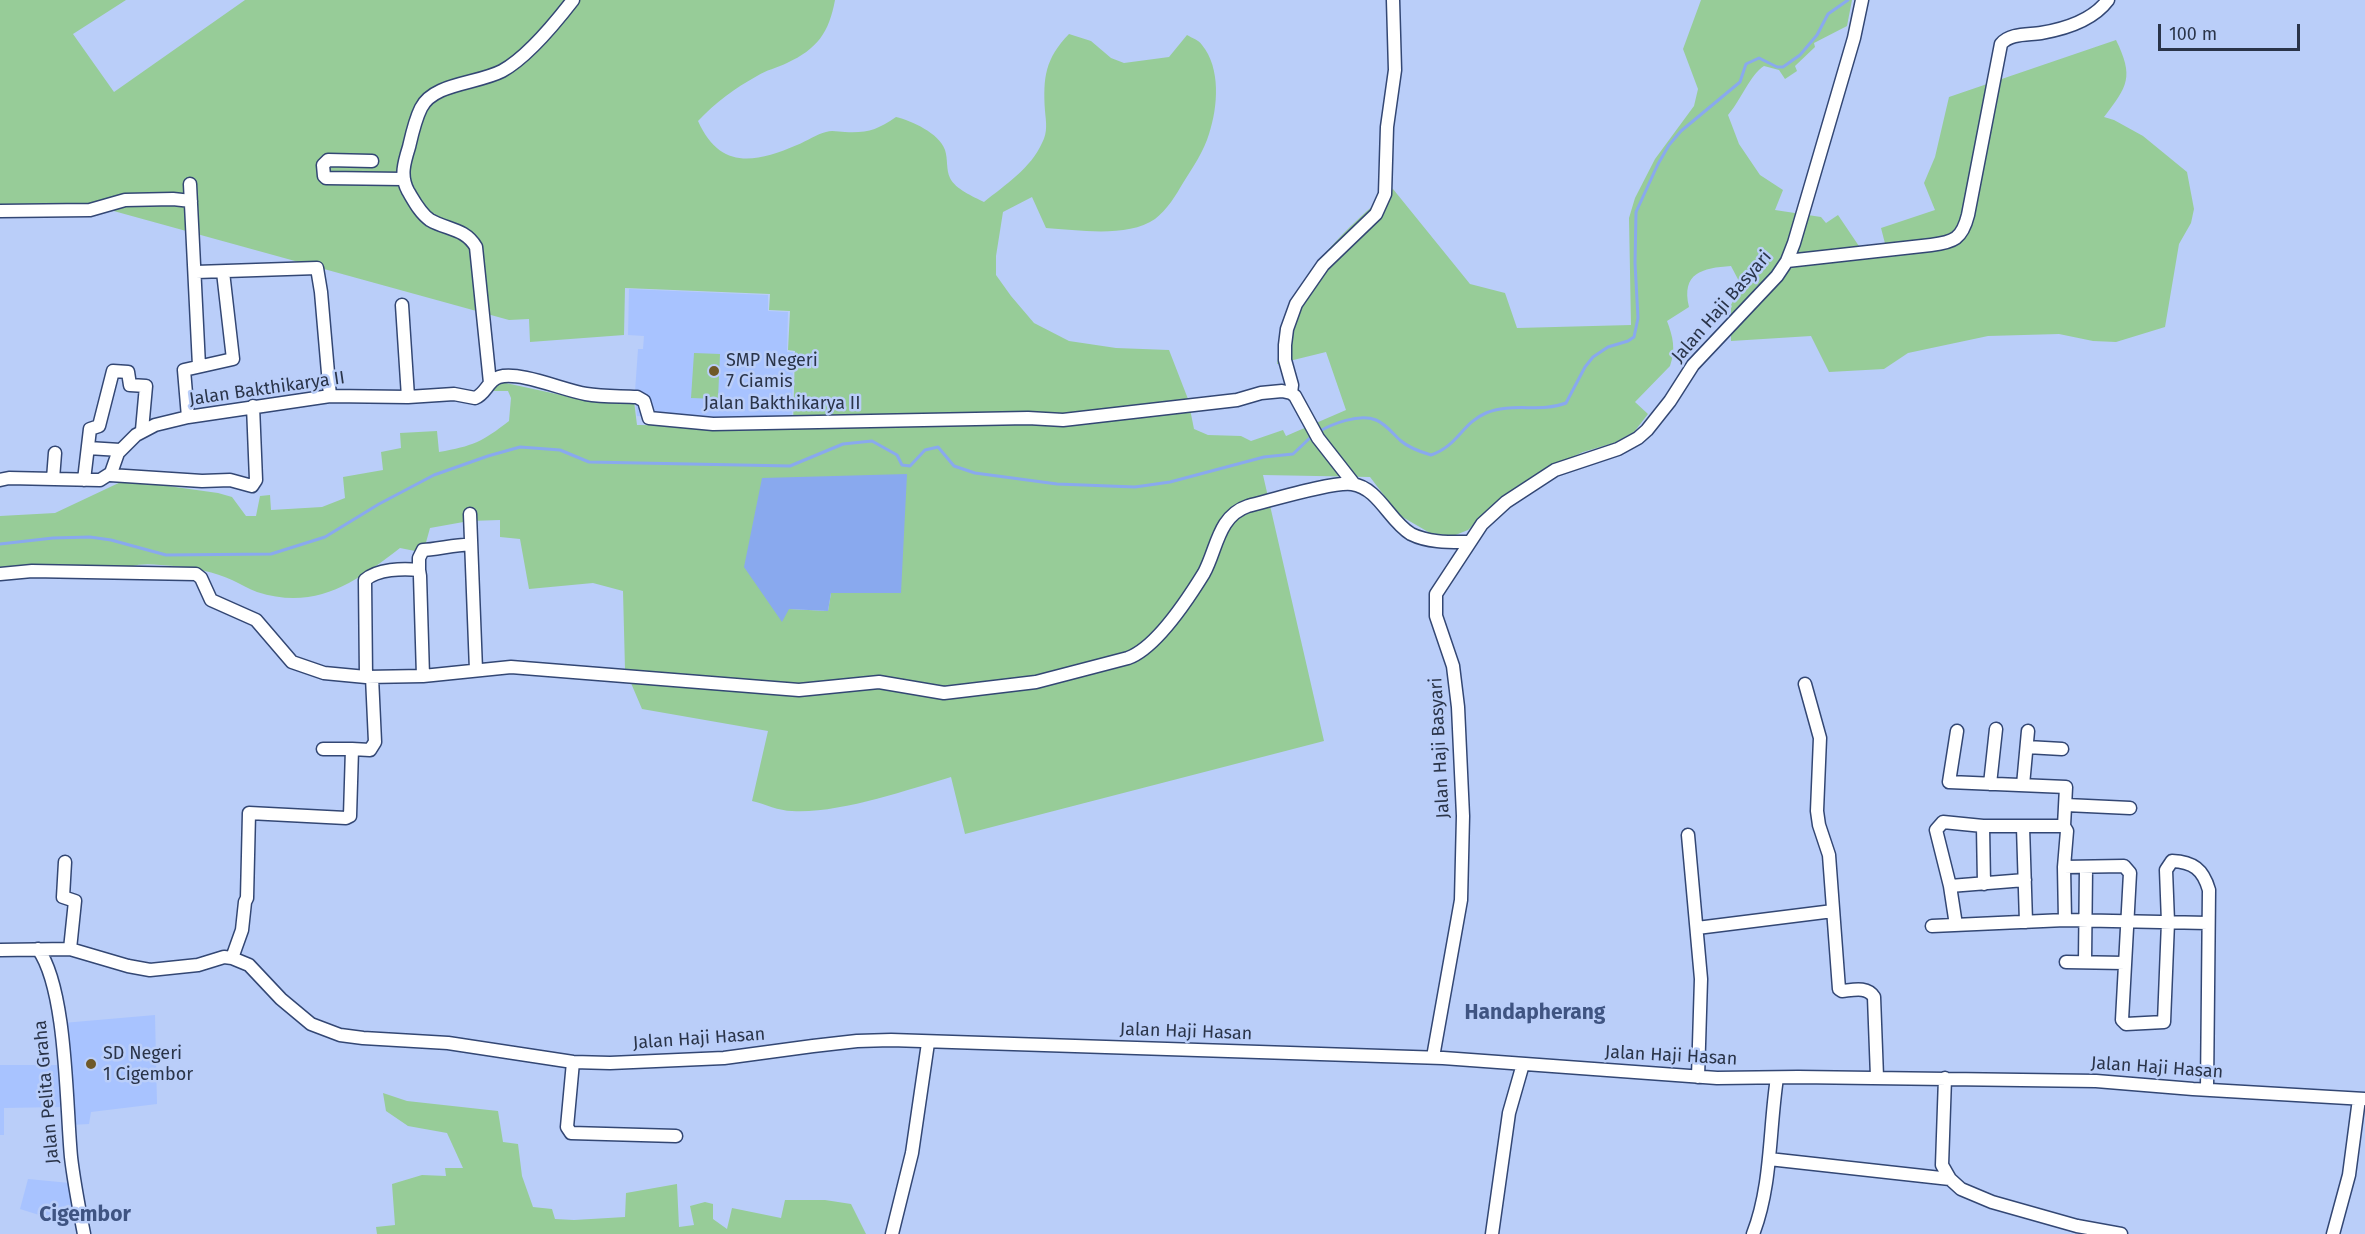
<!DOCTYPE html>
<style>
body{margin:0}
#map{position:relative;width:2365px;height:1234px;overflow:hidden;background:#bacef9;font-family:"Fira Sans",sans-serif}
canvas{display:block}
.scale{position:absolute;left:2158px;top:24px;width:142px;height:27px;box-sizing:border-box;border:3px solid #2a3449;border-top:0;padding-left:8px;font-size:18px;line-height:21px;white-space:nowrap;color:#2a3449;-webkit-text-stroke:4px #bacef9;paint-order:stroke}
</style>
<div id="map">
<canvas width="2365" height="1234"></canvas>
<div class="scale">100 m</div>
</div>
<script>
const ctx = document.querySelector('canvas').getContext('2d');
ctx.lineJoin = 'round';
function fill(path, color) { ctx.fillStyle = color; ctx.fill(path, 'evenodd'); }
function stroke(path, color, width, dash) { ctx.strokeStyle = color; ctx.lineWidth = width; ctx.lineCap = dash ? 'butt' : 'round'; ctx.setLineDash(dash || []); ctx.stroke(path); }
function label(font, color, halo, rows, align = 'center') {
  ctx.font = font + ' "Fira Sans",sans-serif'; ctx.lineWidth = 5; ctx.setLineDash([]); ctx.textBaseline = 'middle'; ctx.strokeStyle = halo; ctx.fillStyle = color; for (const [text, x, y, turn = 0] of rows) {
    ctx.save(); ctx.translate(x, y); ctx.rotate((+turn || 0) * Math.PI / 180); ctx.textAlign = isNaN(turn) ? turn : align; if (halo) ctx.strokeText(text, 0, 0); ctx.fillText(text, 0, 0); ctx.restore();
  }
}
const built = new Path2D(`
 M629,289l139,6v16l20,1 -1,40h6l-1,67h-115l-40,-3 -2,-25 3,-42h5l1,-13 -16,-1z
 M155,1015l2,89 -66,8 -2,12 -18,1 -8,-102z
 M0,1065h57l5,42 -58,1v27h-4z
 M28,1179l42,4 6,39 -8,2 -48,-15z`);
const green = new Path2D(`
 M0,0h126l-53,34 41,58 131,-92h590c-6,33 -18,49 -48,63 -10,5 -21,7 -30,13 -22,12 -42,27 -59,45 22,49 57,42 99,24 10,-4 20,-11 29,-13 6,-2 13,0 19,0 23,1 32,-2 51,-15 16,4 43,16 49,33 3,9 1,20 5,28 5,11 24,19 34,24 21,-17 47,-34 58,-59 6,-11 4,-21 3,-32 -2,-34 0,-52 24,-77l22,7 20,17 13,5 45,-6 18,-22c5,3 12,5 15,10 19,23 16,62 7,89 -5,17 -16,33 -26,49 -7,12 -16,27 -28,36 -27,19 -77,11 -109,9l-14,-31 -29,15 -7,44v19l15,21 23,27 35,18 47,7 53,2 19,49 6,30 14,6 33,1 10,5 32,-11 3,6 60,-26 -20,-58 -49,12c4,-21 7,-44 16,-63 19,-41 65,-84 100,-112l77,95 35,9 12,35 114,-3 -2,-107 6,-20 20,-39 39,-53 4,-17 -15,-40 18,-49h151l-5,26 -33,17 1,4 -20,19 2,5 -12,8 -6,-9 -15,-4c-14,9 -23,34 -36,49l11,29 21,31 23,15 -8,20 46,7 5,6 12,-8 29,43 21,-3 -7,-27 54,-18 -11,-27 11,-26 14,-60 167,-57c18,37 12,46 -12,77l10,3 29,16 44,36 7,37 -3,14 -12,21 -14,83 -49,15 -23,-1 -34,-7 -71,2 -80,17 -24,16 -55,3 -18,-36 -80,5v-36l10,-20 -10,-19c-29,2 -50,7 -42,41l-22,14c6,16 9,28 3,45l-35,36 13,12 -14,18 -20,11 -31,9 -42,20 -46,32 -27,26 -15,6 -23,-3 -31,-18 -29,-38 -107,-2 61,266 -359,93 -14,-57c-44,13 -113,37 -159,34 -13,0 -27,-7 -40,-10l16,-70 -126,-22 -17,-40 -2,-78 -30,-8 -64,6 -9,-50 -20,-2v-17l-31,1 -39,7 -5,18 -10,5 -15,-3c-44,34 -84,63 -143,44 -8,-3 -16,-8 -25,-12 -17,-8 -39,-12 -58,-14 -17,-1 -29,-4 -45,1l-129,5v-56l55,-3 70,-33 93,13 14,4 14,19h10l4,-20 10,-1 1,15 51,-3 23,-9 -2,-21 40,-7 -2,-18 20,-4 -1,-15 37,-2 2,21c34,-6 43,-10 70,-31l2,-23 -3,-7h-17l10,-9 74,16 59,3 3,24 156,1 2,-75 -7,-1 2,-39 -21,-1 1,-16 -145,-6 -1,47 -94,7 -1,-23 -20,1 -399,-110h-110zM907,474l-76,119 -3,18 -39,-2z
 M694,353l26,1 -2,45 -27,-1z
 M383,1093l24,8 91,10 5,31 15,2 4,32 11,31 19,2 3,10 19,1 51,-3 1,-24 51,-9 2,43 15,-2 -4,-19 15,-4 8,2v15l14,10 5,-21 49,10 4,-18h40l26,4 15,30h-489l-1,-7 19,-2 -3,-41 30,-9 24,1 -1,-8h18l-16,-35 -39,-7 -22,-15z`);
const water = new Path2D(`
 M907,474l-6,119h-70l-3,18 -39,-2 -7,13 -38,-55 18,-89z`);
const stream = new Path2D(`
 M1318,432c14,-8 41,-19 58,-12 10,4 17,14 25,21 8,7 20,11 30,14 27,-9 31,-32 55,-42 25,-11 54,0 80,-10l19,-36 8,-10 15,-10 20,-6 6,-4 4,-19 -3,-55 1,-51 22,-48 11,-19 12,-14 59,-49 6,-18 13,-6 18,9h6l17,-12 17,-20 11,-21 20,-14
 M0,544l53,-6 37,-1 21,3 55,15 105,-1 54,-17 54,-33 55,-29 54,-19 32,-9 40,3 29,12 201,4 53,-22 29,-3 25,14 5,10 8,1 15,-16 13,-3 16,19 21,7 82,11 78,3 35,-5 94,-25 29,-3 19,-18`);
const minor = new Path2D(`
 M372,161l-44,-1 -5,5 1,11 2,2 77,1
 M190,184l9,182
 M0,211l90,-1 35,-10 48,-1 18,2
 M1787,261l144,-16c23,-3 31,-6 37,-30l33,-171c9,-11 27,-9 40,-11 24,-4 52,-13 67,-33
 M196,272l121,-4 4,24 9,104
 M402,305l6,92
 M490,383l-14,-136c-11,-19 -29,-17 -46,-27 -10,-7 -16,-19 -22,-29 -8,-15 -4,-28 1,-44 3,-13 6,-27 12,-39 12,-25 56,-24 81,-37 24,-13 54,-49 71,-71
 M1291,393l1,-8 -7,-25v-15l2,-16 9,-25 27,-39 53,-51 9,-20 2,-67 8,-57 -2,-70
 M188,417l-4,-47 49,-11 -10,-87
 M88,448l32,2
 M110,475l92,6 28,-1 22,6 4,-6 -3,-74
 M53,479l2,-26
 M0,480l9,-2 91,2 11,-7 7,-20 18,-18 19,-10 33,-8 142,-21 78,1 46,-3 21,4c11,-4 13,-18 24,-21 21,-6 64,13 87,17 17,3 34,2 51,3l7,4 5,17 64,6 315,-6 35,2 174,-20 24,-7 21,-2 9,2 4,3 23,42 36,46
 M84,480l6,-51 9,-3 14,-55 15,1 2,13 16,1 -4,44
 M470,514l6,156
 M419,570v-12l4,-8c11,0 41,-7 48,-5
 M0,574l32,-3 164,3 5,4 10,22 45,20 36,42 32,11 42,4 57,-1 88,-9 288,23 80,-8 65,11 92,-11 92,-24c28,-10 60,-59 76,-85 13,-24 14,-57 44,-67 21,-5 85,-25 104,-22 27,4 37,37 59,50 18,9 40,8 59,8
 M366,677l-1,-97c12,-11 38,-12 54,-10l1,6 3,100
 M1805,684l15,54 -3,73 2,14 10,30 10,134 3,2c11,-1 25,-5 32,6l3,80
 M1957,731l-8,51 117,5 -2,39
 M2027,747l35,2
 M352,749l18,1 5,-8 -3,-65
 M1990,784l6,-55
 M2023,785l5,-54
 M2066,805l64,3
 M1983,826l1,58
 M2023,827l3,95
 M1688,835l13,144 -3,98
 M65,862l-2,35 12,4 -5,48
 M2064,867l60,-1 6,7 -8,147 4,4 38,-2 4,-100 -2,-52 6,-9c21,1 31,8 37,29l-2,199
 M1950,886l75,-6
 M2065,920l143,3
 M1932,926l133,-6 -1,-53 3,-36 -3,-5h-81l-40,-4 -7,8 14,56 6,39
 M1697,928l136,-17
 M38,949c29,40 28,156 33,208 3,26 8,51 13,77
 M0,950l70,-1 58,17 22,4 48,-5 26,-8 8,1 17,7 32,34 30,25 29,11 23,3 85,5 125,19 37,1 114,-5 89,-12 44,-5 34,-1 552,18 274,20 81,-1 298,4 97,8 172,10
 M232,958l10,-28 3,-28 2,-4 2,-85 97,5 4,-2 2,-67h-29
 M2085,961l1,-93
 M2066,962l59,1
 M1433,1057l28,-157 2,-84 -5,-109 -5,-41 -17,-50v-22l46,-70 24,-22 49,-32 63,-21 20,-11 9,-8 23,-29 23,-36 84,-89 10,-15 7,-18 60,-205 8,-38
 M573,1062l-6,65 4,6 105,3
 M1945,1078l-3,87 8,14 11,10 31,13 85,24 44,8
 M1769,1159l181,20
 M892,1234l20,-81 16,-110
 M1492,1234l17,-121 14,-49
 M1753,1234c19,-49 16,-104 24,-156
 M2333,1234l16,-59 10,-76`);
const markers = [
 [714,371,6,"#6f5928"],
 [91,1064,6,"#6f5928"]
];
const streetNames = [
 ["Jalan Haji Basyari",1722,307,-49],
 ["Jalan Bakthikarya II",267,389,-8],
 ["Jalan Bakthikarya II",782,404],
 ["Jalan Haji Basyari",1440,748,-93],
 ["Jalan Haji Hasan",1186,1032,2],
 ["Jalan Haji Hasan",699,1039,-4],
 ["Jalan Haji Hasan",1671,1056,3],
 ["Jalan Haji Hasan",2157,1068,4],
 ["Jalan Pelita Graha",47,1092,-95]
];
const poiNames = [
 ["SMP Negeri",726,361],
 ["7 Ciamis",726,382],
 ["SD Negeri",103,1054],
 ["1 Cigembor",103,1075]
];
const quarterNames = [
 ["Handapherang",1535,1013],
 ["Cigembor",85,1215]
];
fill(built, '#a8c3ff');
fill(green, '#97cc98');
fill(water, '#89a9ee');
stroke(stream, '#89a9ee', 3);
stroke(minor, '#334774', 15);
stroke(minor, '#fff', 12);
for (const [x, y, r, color] of markers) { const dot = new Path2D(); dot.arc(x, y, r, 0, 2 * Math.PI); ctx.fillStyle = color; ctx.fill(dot); stroke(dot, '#bacef9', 2); }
label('18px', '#2a3449', '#bacef9', streetNames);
label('18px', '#2a3449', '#bacef9', poiNames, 'left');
label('bold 21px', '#3f5482', '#bacef9', quarterNames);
</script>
